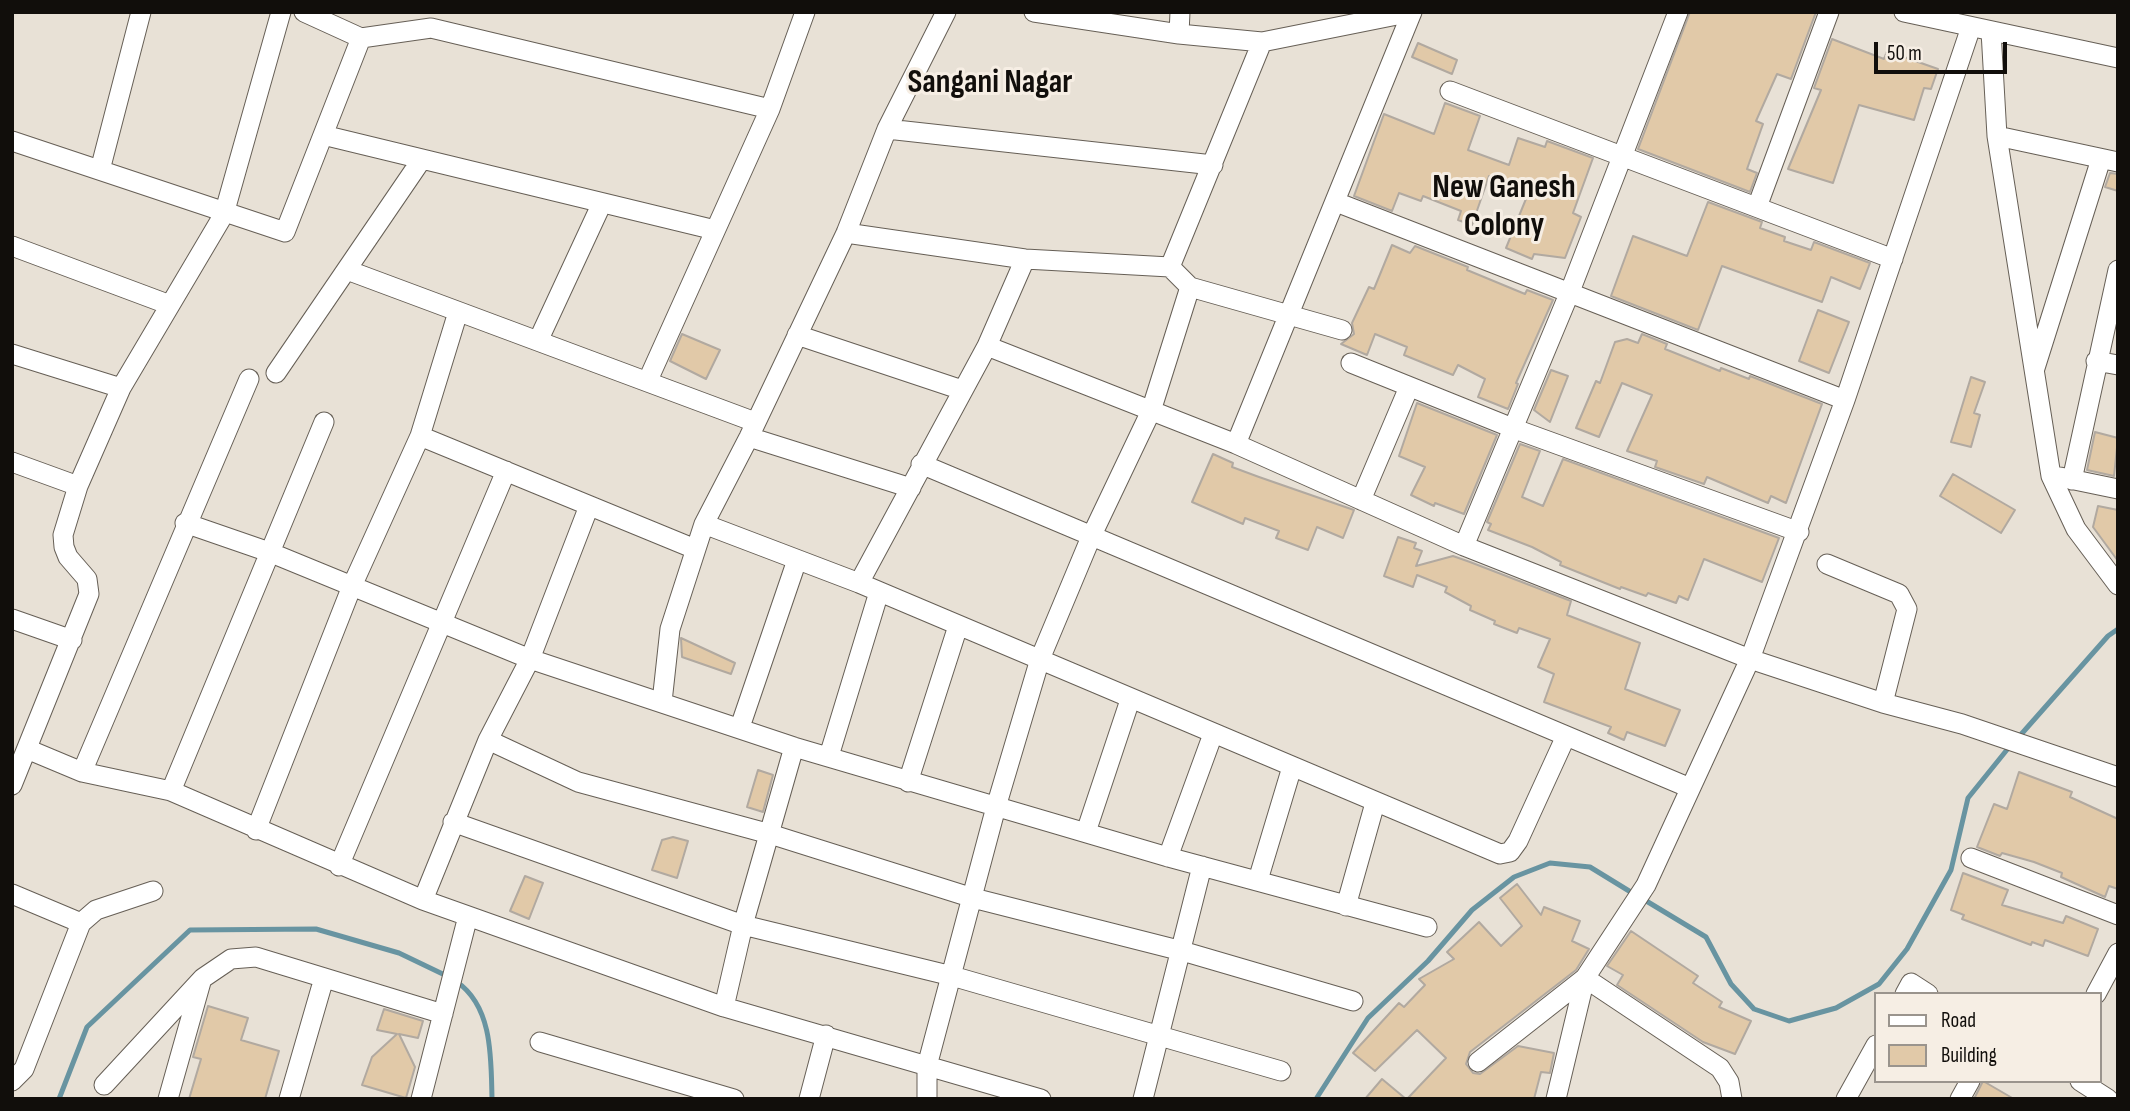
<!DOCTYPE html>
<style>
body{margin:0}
#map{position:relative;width:2130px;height:1111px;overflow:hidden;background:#e8e1d6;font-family:"Sofia Sans Condensed",sans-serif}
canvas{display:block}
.frame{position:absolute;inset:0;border:14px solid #110e0b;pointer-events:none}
.legend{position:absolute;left:1874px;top:992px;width:228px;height:91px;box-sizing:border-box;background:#f6eee4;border:2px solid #9a948d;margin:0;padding:9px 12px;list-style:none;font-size:21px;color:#110e0b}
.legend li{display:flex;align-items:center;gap:14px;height:35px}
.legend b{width:35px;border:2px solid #9a948d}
.scale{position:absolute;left:1874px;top:42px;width:133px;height:32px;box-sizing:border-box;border:4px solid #110e0b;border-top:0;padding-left:9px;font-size:21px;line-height:24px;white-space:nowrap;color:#110e0b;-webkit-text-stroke:5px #f6eee4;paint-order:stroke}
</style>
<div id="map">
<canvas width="2130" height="1111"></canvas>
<div class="frame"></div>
<ul class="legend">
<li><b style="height:9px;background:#fff"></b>Road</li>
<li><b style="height:19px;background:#e1c9a8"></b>Building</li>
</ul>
<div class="scale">50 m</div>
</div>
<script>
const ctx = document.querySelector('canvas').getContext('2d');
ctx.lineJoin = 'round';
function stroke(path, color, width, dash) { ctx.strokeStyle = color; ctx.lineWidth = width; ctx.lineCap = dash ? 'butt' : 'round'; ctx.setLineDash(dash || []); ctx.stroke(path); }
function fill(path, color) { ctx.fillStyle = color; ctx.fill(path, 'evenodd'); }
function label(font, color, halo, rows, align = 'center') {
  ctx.font = font + ' "Sofia Sans Condensed",sans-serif'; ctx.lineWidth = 6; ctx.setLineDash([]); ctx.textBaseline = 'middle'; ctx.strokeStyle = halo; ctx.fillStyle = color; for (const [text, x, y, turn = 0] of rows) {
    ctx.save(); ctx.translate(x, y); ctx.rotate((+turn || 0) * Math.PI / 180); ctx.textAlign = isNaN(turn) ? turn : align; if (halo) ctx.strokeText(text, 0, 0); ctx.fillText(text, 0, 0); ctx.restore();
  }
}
const stream = new Path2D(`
 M2017,739l91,-103 10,-7
 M1643,899l63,38 25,47 23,25 35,12 47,-13 43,-24 28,-35 44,-79 17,-72 42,-52
 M457,982c36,25 34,77 35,117
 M59,1099l28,-72 103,-97 126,-1 83,24 50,24
 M1316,1099l52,-81 60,-57 44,-51 42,-33 36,-14 40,4 44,27`);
const building = new Path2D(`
 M1690,12h126l-25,67 -14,-5 -21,47 7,3 -16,45 10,4 -7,19 -112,-43z
 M1832,39l52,20 3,-8 51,18 -7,20 -7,-1 -10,32 -55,-15 -26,78 -45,-14 33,-79 -7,-2z
 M1418,43l39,17 -5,14 -40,-17z
 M1445,103l35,13 -12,34 41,15 9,-27 27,9 2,-6 46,17 -20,55 8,4 -16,41 -31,-4 -2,5 -26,-11 24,-59 -41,-13 -17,49 -14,-5 3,-9 -38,-15 -2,5 -22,-8 -7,18 -38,-15 30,-82 50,20z
 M2110,173l8,1v17l-13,-4z
 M1708,202l54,20 -2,6 25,9 -1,4 27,9 3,-8 56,21 -10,26 -29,-12 -9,25 -100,-36 -24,64 -87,-34 22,-60 54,20z
 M1392,245l18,8 5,-7 53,21 -1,3 58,24 2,-4 26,10 -37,83 2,1 -10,25 -30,-12 7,-18 -27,-14 -5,10 -49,-20 3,-8 -32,-13 -8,21 -26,-11 13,-10 -2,-11 17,-36 5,2z
 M1818,310l31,12 -20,51 -30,-12z
 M682,334l38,16 -14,29 -36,-18z
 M1642,334l25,10 -2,5 55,22 1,-3 28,11 1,-3 72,28 -36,99 -15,-7 -3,7 -61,-26 -3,7 -49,-17 2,-6 -30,-10 25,-56 -30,-12 -23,54 -23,-9 20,-47 4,2 15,-41 12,-3 11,4z
 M1551,370l17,6 -18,46 -16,-12z
 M1971,377l14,5 -11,31 6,2 -9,32 -20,-5z
 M1417,403l80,32 -33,79 -29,-11 -1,3 -23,-11 14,-28 -26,-11z
 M2095,432l23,6 -4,38 -27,-6z
 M1520,444l20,7 -18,46 21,9 20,-47 216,79 -17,44 -58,-23 -16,41 -9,-4 -3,7 -28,-10 -2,3 -25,-9 -1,2 -60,-24 1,-3 -29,-15 -44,-17 3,-6 -4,-2z
 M1213,454l20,9 -1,4 27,10 95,33 -11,28 -26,-11 -9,23 -32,-12 3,-7 -34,-13 -2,6 -51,-22z
 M1953,474l62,36 -14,23 -61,-37z
 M2098,506l20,4v51l-25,-34z
 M1398,537l18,6 -2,5 8,3 -6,15 37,-10 17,6 101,39 -4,14 73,28 -15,46 55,21 -15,36 -38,-14 -3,8 -16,-7 3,-6 -67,-25 10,-28 -16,-7 12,-28 -31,-11 -2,5 -23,-9 1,-3 -25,-11 1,-4 -26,-14 2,-5 -30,-12 -4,12 -29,-11z
 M681,638l54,25 -4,11 -49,-17z
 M758,770l15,5 -10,37 -16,-5z
 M2019,772l53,20 -2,5 48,22v70l-9,-3 -4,11 -44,-20 1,-4 -28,-11 -32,-9 -2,3 -23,-9 17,-43 13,5z
 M673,837l15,4 -11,37 -25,-8 10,-30z
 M1963,873l45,17 -6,15 61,18 3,-7 32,13 -10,27 -43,-16 -2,6 -11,-4 -1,3 -69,-26 2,-4 -13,-5z
 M525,876l18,7 -14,36 -19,-8z
 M1517,884l24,31 3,-8 36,14 -8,20 17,8 -13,21 -106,82 -4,12 7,9 7,1 38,-28 36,7 -4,20 -9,-1 -7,27h-127l39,-41 -29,-28 -42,41 -22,-18 46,-50 5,4 21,-22 -6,-6 35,-20 -7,-7 32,-30 22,24 21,-20 -22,-28z
 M1631,931l67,45 -5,7 29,19 -3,5 32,14 -16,33 -32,-12 -86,-57 6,-10 -16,-9z
 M208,1006l40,12 -7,22 38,11 -14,48h-76l12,-40 -8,-2z
 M384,1009l39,12 -5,17 -19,-4 16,33 -9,31 -44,-13 10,-28 25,-23 -20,-4z
 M1382,1079l24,20h-41z
 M1983,1081l31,18h-40z`);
const street = new Path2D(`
 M304,12l57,26 70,-10 339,81
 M1034,12l145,22 83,8 150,-30
 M1904,12l214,46
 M1991,31l6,105 54,340 25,53 42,56
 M1179,34l1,-22
 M1450,91l443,168
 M887,129l326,36
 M323,135l392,95
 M1997,136l121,26
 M12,141l273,91 76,-194
 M100,170l41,-158
 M1336,202l509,198
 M1757,207l72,-195
 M846,233l179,26 145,8
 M12,246l158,59
 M347,270l408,152
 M1190,287l152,43
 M797,335l165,55
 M538,341l64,-138
 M987,346l249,98 228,102 286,113 133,44 79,21 156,53
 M12,354l109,34
 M2096,361l22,4
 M1351,363l164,66 284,103
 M2035,368l66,-209
 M276,373l146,-214
 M648,380l122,-271 35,-97
 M420,436l275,113
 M749,437l162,51
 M1236,444l176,-432
 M12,462l66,24
 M921,464l769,324
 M2060,477l58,12
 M2072,480l46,-210
 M1361,500l48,-113
 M185,523l84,29 261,107 264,88 374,110 259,70
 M704,524l155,59 641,271 10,-2 8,-11 48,-105
 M1464,546l105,-252 109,-282
 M1827,564l72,30 8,15 -24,94
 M859,583l128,-237 38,-87
 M12,619l60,21
 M662,702l8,-73 34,-105 45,-87 97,-204 41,-104 59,-117
 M740,727l57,-167
 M488,740l90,42 192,52 203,64 209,53 171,50
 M27,749l55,23 89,19 252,109 301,107 317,92
 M829,756l50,-164
 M82,772l167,-393
 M908,782l50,-156
 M12,785l77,-191 -2,-15 -19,-22 -4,-10 -1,-12 15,-49 43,-98 103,-174 57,-202
 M171,791l153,-369
 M453,822l290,103 209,51 329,95
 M256,830l96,-244 68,-150 38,-124
 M1086,832l44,-132
 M1168,857l45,-123
 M1971,858l147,57
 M339,866l167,-395
 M1258,880l34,-113
 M12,894l69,29
 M423,900l65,-160 42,-81 59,-153
 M1346,906l29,-103
 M1905,994l6,-11 17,11
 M2096,994l22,-41
 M724,1007l19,-82 51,-178
 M540,1042l194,57
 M1478,1062l107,-84 135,90 9,14 3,17
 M12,1081l12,-12 57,-146 15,-13 57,-19
 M2080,1081l28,18
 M104,1085l99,-107 28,-19 25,-2 187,57
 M168,1099l33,-117
 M289,1099l35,-121
 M421,1099l47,-183
 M809,1099l17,-64
 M927,1099v-33l69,-259 44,-148 51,-122 60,-126 39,-124 -20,-20 92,-225
 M1143,1099l59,-233
 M1556,1099l29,-121 61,-93 104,-226 95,-259 126,-373
 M1846,1099l30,-54
 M1960,1099l10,-18`);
const districtNames = [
 ["Sangani Nagar",990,84],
 ["New Ganesh",1504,189],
 ["Colony",1504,227]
];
stroke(stream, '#6894a1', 5);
fill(building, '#e1c9a8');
stroke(building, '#b1a9a0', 2);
stroke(street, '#665f56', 21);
stroke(street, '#fff', 19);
label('bold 33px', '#110e0b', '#f6eee4', districtNames);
</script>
